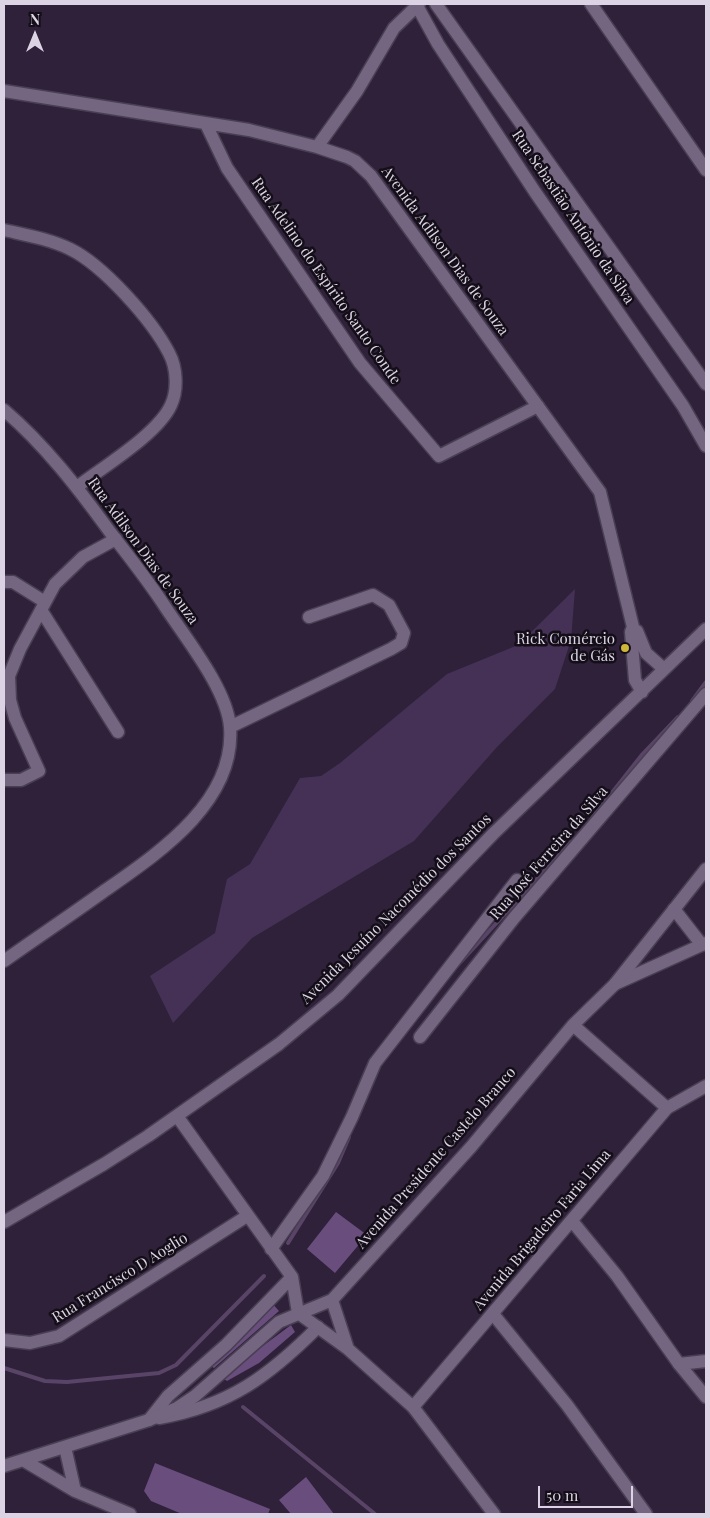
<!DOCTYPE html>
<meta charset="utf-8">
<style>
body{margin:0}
#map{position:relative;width:710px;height:1518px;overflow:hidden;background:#2e2139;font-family:"Playfair Display",serif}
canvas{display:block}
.frame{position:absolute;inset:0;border:5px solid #dcd4e4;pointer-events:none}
.north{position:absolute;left:10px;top:10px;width:50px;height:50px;-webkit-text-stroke:4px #140e18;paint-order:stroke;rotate:0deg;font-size:14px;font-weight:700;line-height:20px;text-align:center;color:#dcd4e4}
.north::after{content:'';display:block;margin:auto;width:18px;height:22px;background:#dcd4e4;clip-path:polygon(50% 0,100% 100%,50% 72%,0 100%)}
.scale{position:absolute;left:538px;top:1486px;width:95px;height:22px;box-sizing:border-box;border:2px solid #dcd4e4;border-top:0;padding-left:6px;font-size:15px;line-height:18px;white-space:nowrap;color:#dcd4e4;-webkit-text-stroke:4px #140e18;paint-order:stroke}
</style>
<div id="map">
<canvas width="710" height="1518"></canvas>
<div class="frame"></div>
<div class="north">N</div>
<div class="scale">50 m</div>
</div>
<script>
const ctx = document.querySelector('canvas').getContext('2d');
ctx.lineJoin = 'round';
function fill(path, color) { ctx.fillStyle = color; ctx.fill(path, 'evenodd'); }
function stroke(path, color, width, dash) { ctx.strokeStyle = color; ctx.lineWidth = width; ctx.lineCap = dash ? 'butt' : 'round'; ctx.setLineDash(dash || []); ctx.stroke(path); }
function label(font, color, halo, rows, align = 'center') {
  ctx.font = font + ' "Playfair Display",serif'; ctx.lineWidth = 5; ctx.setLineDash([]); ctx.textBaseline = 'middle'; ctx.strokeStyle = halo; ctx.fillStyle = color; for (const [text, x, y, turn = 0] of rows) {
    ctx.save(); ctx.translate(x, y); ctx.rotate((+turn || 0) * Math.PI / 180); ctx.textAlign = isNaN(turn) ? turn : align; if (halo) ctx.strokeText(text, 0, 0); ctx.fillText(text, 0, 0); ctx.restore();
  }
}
const green = new Path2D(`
 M575,589l-4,51 -16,49 -58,58 -83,94 -162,97 -79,85 -23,-47 65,-43 12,-54 23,-15 50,-86 21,-2 19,-13 107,-89 71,-29z`);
const stream = new Path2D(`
 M692,701l14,-19
 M592,818l49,-62 37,-39
 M457,966l114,-124
 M288,1243l50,-80 11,-26
 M4,1368l41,13 22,1 92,-9 17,-8 88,-89
 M243,1407l132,107`);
const building = new Path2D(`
 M336,1212l31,23 -32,38 -28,-24z
 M272,1303l7,8 -65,57 -5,-3z
 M291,1325l4,7 -36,31 -32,18 -6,-4z
 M155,1463l115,46 -2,5h-86l-31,-13 -7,-10z
 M306,1477l28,37h-43l-12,-14z`);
const minor = new Path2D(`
 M416,4l22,40 97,148 148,214 23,40
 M436,4l270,380
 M591,4l115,166
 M4,91l245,39 68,17 30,10 8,4 16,15 229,316 33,135 -2,5 4,48 7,12
 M206,124l21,44 133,195 79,93 99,-50
 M317,147l40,-56 37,-63 25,-24
 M4,230c22,5 45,9 66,19 33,16 82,71 99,104 8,15 9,37 2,52 -13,29 -68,62 -94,82
 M4,410c41,35 74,78 106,122 18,23 36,46 52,70 21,33 65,86 68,125 6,77 -76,129 -130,167 -32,23 -65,45 -96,67
 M4,582h9l32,20
 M41,610l77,122
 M637,631l9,22 18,16
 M230,727l161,-78 10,-6 3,-10 -15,-28 -16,-10 -64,22
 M4,780h17l18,-9 -24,-53 -5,-18 -1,-24 11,-27 35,-65 28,-27 33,-18
 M674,909l28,36
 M615,984l91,-41
 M420,1037l94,-119 192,-224
 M667,1108l39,-22
 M177,1116l115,161 6,36
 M4,1222l100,-58 44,-28 131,-92 59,-49 155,-161 213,-205
 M271,1249l52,-73 29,-59 23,-54 142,-183
 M493,1314l74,91 79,109
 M4,1340l26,3 29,-7 188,-120
 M679,1364l27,33
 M413,1407l81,107
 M159,1418c70,-12 110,-42 159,-91
 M149,1420l19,-24 58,-51 66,-68`);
const tertiary = new Path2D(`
 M572,1221l45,55 62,88 27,-3
 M332,1300l16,49
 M298,1313l50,36 65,58 254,-299 -94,-83
 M65,1447l10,44
 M23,1460l52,31 55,23
 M4,1466l145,-46 28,-12 18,-12 84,-74 53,-22 139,-153 102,-122 42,-41 91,-115`);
const markers = [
 [625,648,5,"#cfb837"]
];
const streetNames = [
 ["Rua Sebastião Antônio da Silva",573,217,56],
 ["Avenida Adilson Dias de Souza",445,251,54],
 ["Rua Adelino do Espírito Santo Conde",326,281,55],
 ["Rua Adilson Dias de Souza",143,551,54],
 ["Rua José Ferreira da Silva",549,853,-49],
 ["Avenida Jesuíno Nacomédio dos Santos",396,909,-45],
 ["Avenida Presidente Castelo Branco",436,1158,-49],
 ["Avenida Brigadeiro Faria Lima",542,1230,-50],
 ["Rua Francisco D Aoglio",120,1278,-32]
];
const poiNames = [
 ["Rick Comércio",615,639],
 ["de Gás",615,656]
];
fill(green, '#453155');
stroke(stream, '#594467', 4);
fill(building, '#684d7d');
stroke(minor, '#493f53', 15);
stroke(tertiary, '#493f53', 15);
stroke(minor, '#746581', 12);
stroke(tertiary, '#746581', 12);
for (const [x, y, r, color] of markers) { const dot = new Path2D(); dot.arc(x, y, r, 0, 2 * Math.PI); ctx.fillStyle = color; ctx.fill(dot); stroke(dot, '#140e18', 2); }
label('15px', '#dcd4e4', '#140e18', streetNames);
label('15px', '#dcd4e4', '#140e18', poiNames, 'right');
</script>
